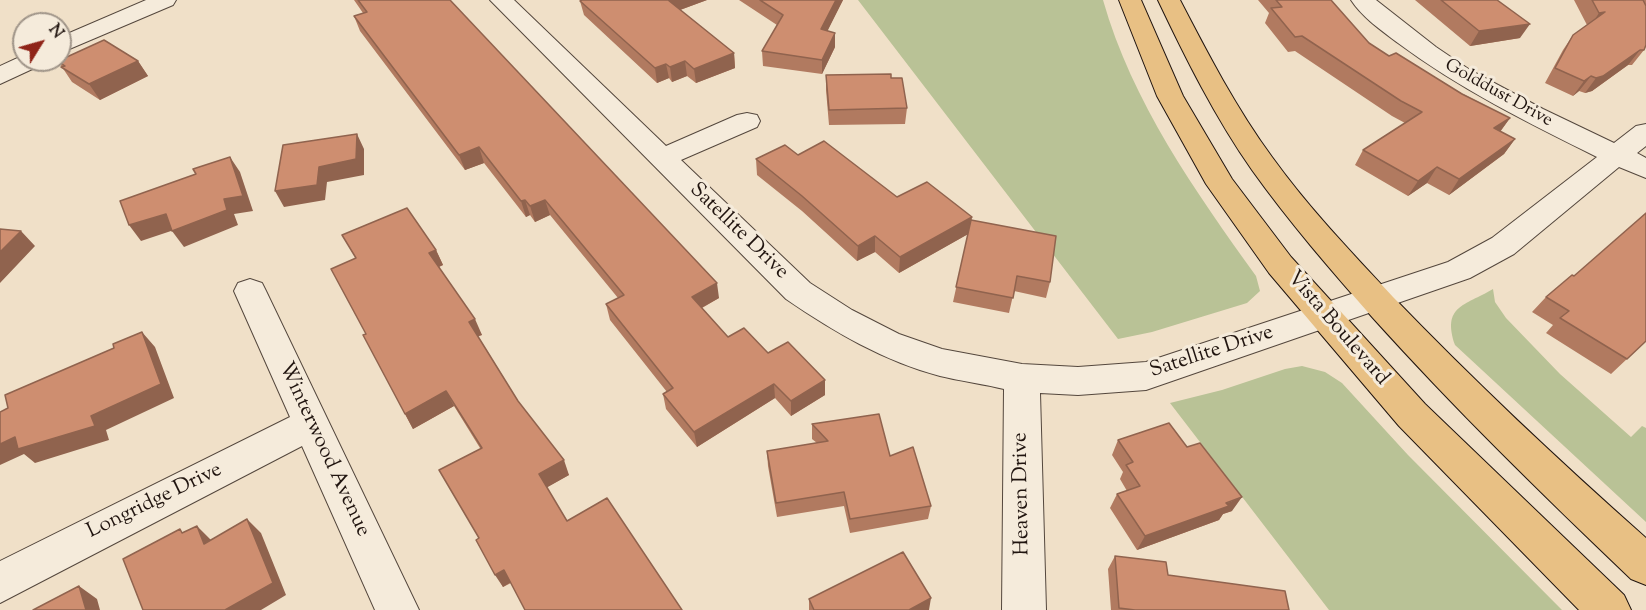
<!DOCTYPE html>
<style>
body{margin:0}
#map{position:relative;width:1646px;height:610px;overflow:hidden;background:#f0e0c8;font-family:"Sorts Mill Goudy",serif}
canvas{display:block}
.north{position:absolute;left:12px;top:12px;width:60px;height:60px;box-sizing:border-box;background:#f5ebdb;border:2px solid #a09589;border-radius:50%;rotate:53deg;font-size:16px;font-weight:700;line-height:24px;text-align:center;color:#20140f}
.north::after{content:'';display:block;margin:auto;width:21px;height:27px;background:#8f2418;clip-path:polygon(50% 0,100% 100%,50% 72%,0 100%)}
</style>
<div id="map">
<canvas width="1646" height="610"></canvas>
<div class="north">N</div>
</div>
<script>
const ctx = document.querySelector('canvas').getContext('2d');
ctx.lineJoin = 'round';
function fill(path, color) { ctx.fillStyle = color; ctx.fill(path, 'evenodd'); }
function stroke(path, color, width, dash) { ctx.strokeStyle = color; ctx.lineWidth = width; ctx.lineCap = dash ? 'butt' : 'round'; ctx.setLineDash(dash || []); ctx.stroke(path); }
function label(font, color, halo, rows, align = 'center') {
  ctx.font = font + ' "Sorts Mill Goudy",serif'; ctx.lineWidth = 6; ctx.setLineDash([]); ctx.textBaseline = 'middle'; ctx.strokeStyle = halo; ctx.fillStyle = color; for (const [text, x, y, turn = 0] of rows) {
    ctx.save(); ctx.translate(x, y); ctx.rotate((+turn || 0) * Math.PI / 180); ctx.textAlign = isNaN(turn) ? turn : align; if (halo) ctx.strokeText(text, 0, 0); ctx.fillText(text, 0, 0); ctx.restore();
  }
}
const green = new Path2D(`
 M858,0h245c29,102 92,191 153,276l4,15 -13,12 -95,29 -34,7z
 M1493,289l2,13 11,16 54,56 71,63 11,-11 4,2v94l-191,-177c-13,-39 9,-39 38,-56z
 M1302,366l23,6 17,11 66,72 154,155h-233l-159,-207 52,-13 63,-21z`);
const minor = new Path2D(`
 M146,0h30l-3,5 -113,48v-16z
 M490,0h24l152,146 71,-31 10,-2 10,2 3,6 -3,6 -76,33 129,123 42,27 47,24 43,15 80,15 56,3 68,-5 302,-100 44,-24 105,-81c-69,-34 -137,-68 -199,-114 -16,-12 -36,-26 -47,-43h25l60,47 34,23 73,39 71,34 22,-17 10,-2v22l-9,7 9,5v20l-27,-11 -105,87 -44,24 -324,112 -68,5 -38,-2 6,217h-44l2,-221c-21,-5 -43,-8 -64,-13 -56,-15 -106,-44 -154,-77z
 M24,55v5h20l-3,5 -41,19v-18z
 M250,279l12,4 4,8 153,319h-44l-73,-164 -302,157v-42l290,-144 -56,-126 4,-8z`);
const major = new Path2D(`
 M1119,0h22l42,96 49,83 59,78 134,147 199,191 7,15h-52l-180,-184 -130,-153 -63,-89 -49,-88z
 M1158,0h22c28,54 56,108 92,157 36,50 79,95 121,140 81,84 166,164 253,241v47l-15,-6c-89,-85 -176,-170 -258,-261 -42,-48 -84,-96 -121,-148 -37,-53 -66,-111 -94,-170z`);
const wall = new Path2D(`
 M354,0h96l269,298 -17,10 26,29 40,16 57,42 -34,21 -16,-18 -78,49 -31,-38 -3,-15 4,-2 -57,-72 -4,-16 12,-6 -68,-83 -15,7 -5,-7 -4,2 -42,-54 -19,7 -105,-139 -6,-15 9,-3z
 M582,0h125l-27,10 54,43 1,15 -39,15 -9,-7 -15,6 -3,-4 -12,5 -73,-68 -4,-14z
 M739,0h104l-16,31 8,16 -13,27 -59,-8 -1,-15 15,-26z
 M1258,0h73l38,43 20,13 121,62 -10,14 15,7 -11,15 -55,41 -22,-12 -19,13 -53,-31 8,-15 42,-27 -13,-7 -97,-65 -7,1 -23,-29 4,-10z
 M1415,0h82l23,38 -50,8z
 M1574,0h72v45l-2,5 -12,15h-4l-36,26 -7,2 -6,-2 -6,5 -28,-13 18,-33 10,-15 14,-10z
 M58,61h80l10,15 -48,24 -28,-18z
 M826,75l65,3 16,30 -2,16 -76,1 -3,-35z
 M798,155l99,42 75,23 78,62 -4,16 -32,-7 -5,22 -56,-11 15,-68 -69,39 -24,-21 -18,9 -55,-50 -45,-36 -1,-16z
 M342,235l94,15 7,15 -4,2 43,68 -4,1 40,65 51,74 -22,12 -36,96 -8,4 -24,-49 1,-90 -26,-42 -41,23 -8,-15 -49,-156z
 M1546,297l100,44 -35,33 -65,-41 7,-8 -21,-13z
 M812,424l78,32 41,50 -3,13 -78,14 -6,-27 -67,11 -9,-51 -1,-15 50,-8 -5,-4z
 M1118,440l69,7 45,64 -9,3 -4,6 -82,30 -27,-42 7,-14 10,-3 -7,-12 3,-7 -11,-17z
 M1115,556l53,19 121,35h-178l-3,-41z
 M809,599l120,11h-120z`);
const shadedWall = new Path2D(`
 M667,0h40l-38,14z
 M836,0h7l-22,44v-15z
 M1605,12l-16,16 10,-15z
 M1530,24l-10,14 -50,8 9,-15z
 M835,33v14l-13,27v-14z
 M1640,50l-12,15 -36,26 -7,2 11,-15z
 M734,53l1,15 -39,15 -2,-14z
 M138,61l10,15 -48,24 -11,-16z
 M685,61l2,15 -15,6 -2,-15z
 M666,64l3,14 -12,5 -2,-15z
 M1591,76l-12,15 -6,5 11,-15z
 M1510,118l-11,15 -5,-5z
 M357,134l7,15v26l-37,7 -2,18 -41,7 -9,-16z
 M1515,139l-11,15 -55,41 10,-16z
 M479,147l5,16 -19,7 -6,-15z
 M230,157l10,15 13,39 -19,3 4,11 -54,22 -12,-16 52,-32z
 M1437,167l-10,16 -19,13 10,-15z
 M525,200l5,15 -4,2 -5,-16z
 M545,200l5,15 -15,7 -5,-16z
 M166,214l11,15 -36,12 -12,-16z
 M972,217l-2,16 -71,40 1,-16z
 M21,231l14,15 -35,37v-31z
 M875,236v16l-18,9 1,-15z
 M436,250l7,15 -7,3 -7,-15z
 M717,283l2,15 -25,14 -2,-15z
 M475,319l7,16 -6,2 -7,-15z
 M142,332l13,15 19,51 -68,32 3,10 -74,23 -11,-9 -24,11v-21l15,-7 76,-21z
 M825,380v15l-34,21v-15z
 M774,384l1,14 -78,49 -3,-15z
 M446,391l8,15 -41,23 -8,-15z
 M564,460l5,15 -23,13 -7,-14z
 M1242,497l-10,14 -9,3 -4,6 -82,30 8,-14z
 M247,519l14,14 25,62 -25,15h-36z
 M197,526l14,14 -7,4z
 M504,570l7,12 -8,5 -8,-12z
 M79,586l18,13 3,11h-14z
 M931,598l-2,12h-20z`);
const building = new Path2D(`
 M358,0h92l267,283 -25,14 36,40 16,-9 24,25 20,-11 37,38 -34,21 -17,-17 -80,48 -31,-38 10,-6 -67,-84 18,-9 -79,-95 -15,6 -5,-6 -4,1 -42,-54 -20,8 -105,-139 13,-4z
 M582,0h86l66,53 -40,16 -9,-8 -15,6 -4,-3 -11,4 -75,-67z
 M760,0h76l-15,29 14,4 -13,27 -60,-9 21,-36z
 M1276,0h55l38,43 20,13 7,-3 66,41 48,24 -16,10 21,11 -56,40 -22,-12 -19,14 -55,-31 59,-38 -21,-11 -99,-65 -7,1 -24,-29 11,-1z
 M1441,0h56l33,24 -51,7z
 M1592,0h51l3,6v39l-2,5h-4l-37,26 -7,2 -5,-2 -7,5 -29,-13 18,-33 32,-23 -6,1z
 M104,40l34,21 -49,23 -28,-17 4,-1 -7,-5z
 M891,74v4h11l5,30 -78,2 -3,-35z
 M357,134l-1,25 -37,8 -2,18 -42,6 8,-46z
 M824,141l73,56 30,-15 45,35 -72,40 -25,-21 -17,10 -56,-50 -46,-37 29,-14 13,10z
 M230,157l13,39 -19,3 3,11 -55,21 -6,-17 -37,11 -9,-24 76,-27 -3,-5z
 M407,208l29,42 -7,3 46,66 -6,3 49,79 46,59 -25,14 28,47 40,-23 75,112h-157l-21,-40 -9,5 -19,-35 3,-2 -40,-68 43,-22 -36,-57 -41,23 -42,-79 3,-1 -35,-65 25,-11 -14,-23z
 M1646,213v128l-19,18 -67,-41 9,-7 -23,-14 26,-22 2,1z
 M971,220l85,16 -6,46 -33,-6 -4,22 -57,-11z
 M0,229l21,2 -21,21z
 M142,332l19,52 -70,32 4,10 -77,23 -3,-12 -15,7v-32l8,-4 -3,-13 109,-47 -1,-4z
 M879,414l11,42 23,-9 18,59 -81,13 -6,-27 -68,11 -9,-52 61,-10 -16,-17z
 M1169,423l18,24 13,-4 42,54 -16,6 3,3 -84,30 -28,-42 23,-8 -14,-21 7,-3 -15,-22z
 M247,519l26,64 -48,27h-82l-20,-51 57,-30 2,4 15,-7 7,18z
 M903,552l28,46 -22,12h-95l-5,-11z
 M1115,556l51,6 2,13 117,16 4,19h-154l-16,-2z
 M79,586l7,24h-53z`);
const farStreetnames = [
 ["Golddust Drive",1498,94,29]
];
const streetNames = [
 ["Satellite Drive",738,232,44],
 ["Vista Boulevard",1337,329,49],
 ["Satellite Drive",1212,353,-18],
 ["Winterwood Avenue",323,450,65],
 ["Heaven Drive",1023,494,-91],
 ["Longridge Drive",155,502,-26]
];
fill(green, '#b9c296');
stroke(minor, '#54473d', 2);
stroke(major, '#20140f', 2);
fill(minor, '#f5ebdb');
fill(major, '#e8c084');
fill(wall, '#b17a60');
fill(shadedWall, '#90634e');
fill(building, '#ce8e70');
stroke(building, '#90634e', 1.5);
label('18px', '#20140f', '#f5ebdb', farStreetnames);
label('21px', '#20140f', '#f5ebdb', streetNames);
</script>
